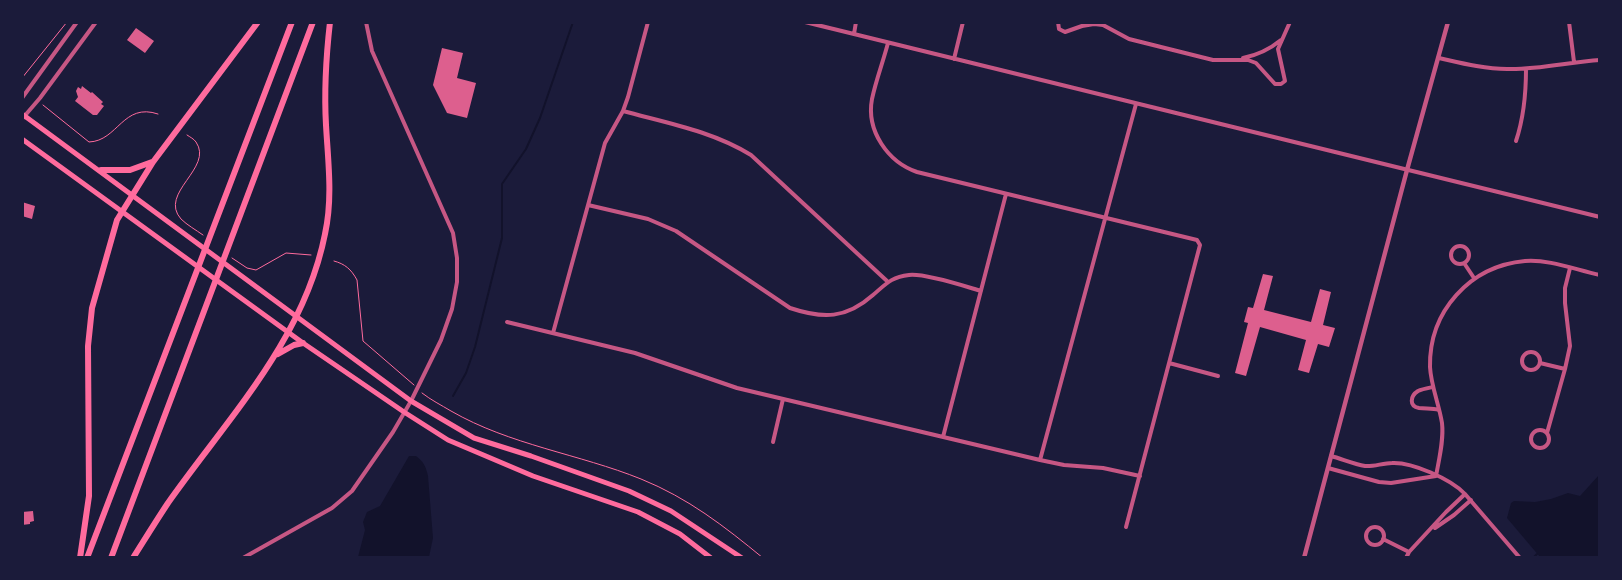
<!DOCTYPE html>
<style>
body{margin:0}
#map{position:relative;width:1622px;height:580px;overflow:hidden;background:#1b1b3a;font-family:"Roboto Serif",serif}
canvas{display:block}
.frame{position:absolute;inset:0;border:24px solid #1b1b3a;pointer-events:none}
</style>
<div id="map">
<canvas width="1622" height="580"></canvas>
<div class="frame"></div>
</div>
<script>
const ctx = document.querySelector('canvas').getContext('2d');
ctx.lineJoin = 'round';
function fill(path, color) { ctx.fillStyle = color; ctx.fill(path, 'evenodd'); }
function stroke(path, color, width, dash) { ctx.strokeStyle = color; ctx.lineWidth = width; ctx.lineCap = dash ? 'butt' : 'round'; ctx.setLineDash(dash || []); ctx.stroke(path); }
const water = new Path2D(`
 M409,456h7c8,6 10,11 12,20l5,62 -4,19h-71l7,-27 -2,-8 4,-10 13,-6z
 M1599,475v82h-59l-33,-39 4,-15 3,-2 21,1 16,-3 17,-6 12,3z`);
const stream = new Path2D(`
 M453,396l13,-23 9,-26 27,-109v-54l24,-35 14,-31 33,-96
 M1533,558l4,-4`);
const building = new Path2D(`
 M136,28l18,13 -9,12 -18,-13z
 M442,48l21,5 -6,25 19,5 -9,35 -20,-5 -14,-28z
 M82,86l9,7 1,-1 11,10 -2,2 3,2 -7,9h-4l-18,-14 3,-4 -2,-6 2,-4 3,2z
 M22,202l13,4 -3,13 -10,-3z
 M1263,274l10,2 -9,34 47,12 9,-33 11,3 -8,33 12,3 -6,19 -11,-3 -9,29 -11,-3 8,-30 -46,-13 -14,49 -11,-3 13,-50 -4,-1 4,-15 5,1z
 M33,511l1,10 -4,1v2l-8,1v-13z`);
const path = new Path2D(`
 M22,78l45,-56
 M43,105l46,37c29,-1 34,-40 69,-28
 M187,135c3,2 7,4 9,7 18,26 -38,51 -15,77 6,6 15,11 22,16
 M232,258l15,10 9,2 30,-17 25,2
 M334,261c11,3 17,8 23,19l6,61 51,44
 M422,393c9,7 19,12 29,18 59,34 128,43 190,68 47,19 83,47 122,79`);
const minor = new Path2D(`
 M805,22l795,195
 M1058,22l1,7 6,3 17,-6 12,-2 9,1 26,14 84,21h35l8,3 19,21h6l4,-3 -7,-32 12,-27
 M1569,22l5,40
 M854,34l2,-12
 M888,43c-5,19 -12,37 -16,56 -6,32 16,63 45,73l280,68 3,5
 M1243,58c15,-3 27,-9 38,-18
 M1439,58c22,5 45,11 68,11 31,1 62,-7 93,-9
 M954,59l9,-37
 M22,98l55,-76
 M623,111c44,12 89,20 128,44l136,126
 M22,119l18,-21 56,-76
 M1516,141c8,-24 10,-47 10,-72
 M588,205l60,14 28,12 114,77c33,11 56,11 83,-13 13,-11 18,-18 36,-20 16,-2 55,11 72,16
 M1451 255a9 9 0 1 1 18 0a9 9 0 1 1-18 0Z
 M1464,263l10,15
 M507,322l128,31 102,35 303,72 24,5 39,3 37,8
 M553,333l52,-190 18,-32 5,-14 20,-75
 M1522 361a9 9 0 1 1 18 0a9 9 0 1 1-18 0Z
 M1169,363l49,13
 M1540,363l25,6
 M1433,387c-5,1 -11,2 -15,4 -8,5 -9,15 1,17 7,1 13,0 20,2
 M1531 439a9 9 0 1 1 18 0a9 9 0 1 1-18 0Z
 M1547,433l18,-64 5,-23 -5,-43v-15l5,-20
 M943,437l63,-243
 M773,442l10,-43
 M1331,456c11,3 23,8 34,10 8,1 18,-3 27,-3 20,-1 59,16 73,31l55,64
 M1040,460l96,-356
 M1328,468l51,14 12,1 45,-7
 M1436,476c3,-17 8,-36 6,-53 -3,-19 -11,-37 -12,-56 -1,-56 40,-101 95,-106 24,-2 51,9 75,14
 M1126,527l74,-282
 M1366 536a9 9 0 1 1 18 0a9 9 0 1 1-18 0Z
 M1435,528l19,-13 17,-15
 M1383,539l26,13
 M243,558l89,-50 20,-17 41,-59 18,-31 30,-61 11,-31 5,-27v-24l-4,-25 -81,-182 -6,-29
 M1406,558l3,-6 37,-40 19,-18`);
const tertiary = new Path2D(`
 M1304,558l103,-388 41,-148`);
const secondary = new Path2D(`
 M22,114l389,287 63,37 57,18 98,35 42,20 71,47
 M22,139l281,204 101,69 44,28 85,36 105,36 42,22 31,24`);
const motorway = new Path2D(`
 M101,170h29l22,-8
 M278,354l16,-9 9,-2
 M80,558l9,-62 -1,-150 4,-38 25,-88 36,-58 105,-140
 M87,558l205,-536
 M111,558l202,-536
 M133,558c12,-19 23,-37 35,-55 60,-85 136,-163 157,-269 8,-36 3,-73 1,-109 -2,-35 0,-68 4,-103`);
fill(water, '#12122b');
stroke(stream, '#12122b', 2);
fill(building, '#dd5f8e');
stroke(path, '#ff6b9d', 1);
stroke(minor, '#c65784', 4);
stroke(tertiary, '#c65784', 4.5);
stroke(secondary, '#ff6b9d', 5);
stroke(motorway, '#ff6b9d', 6);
</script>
